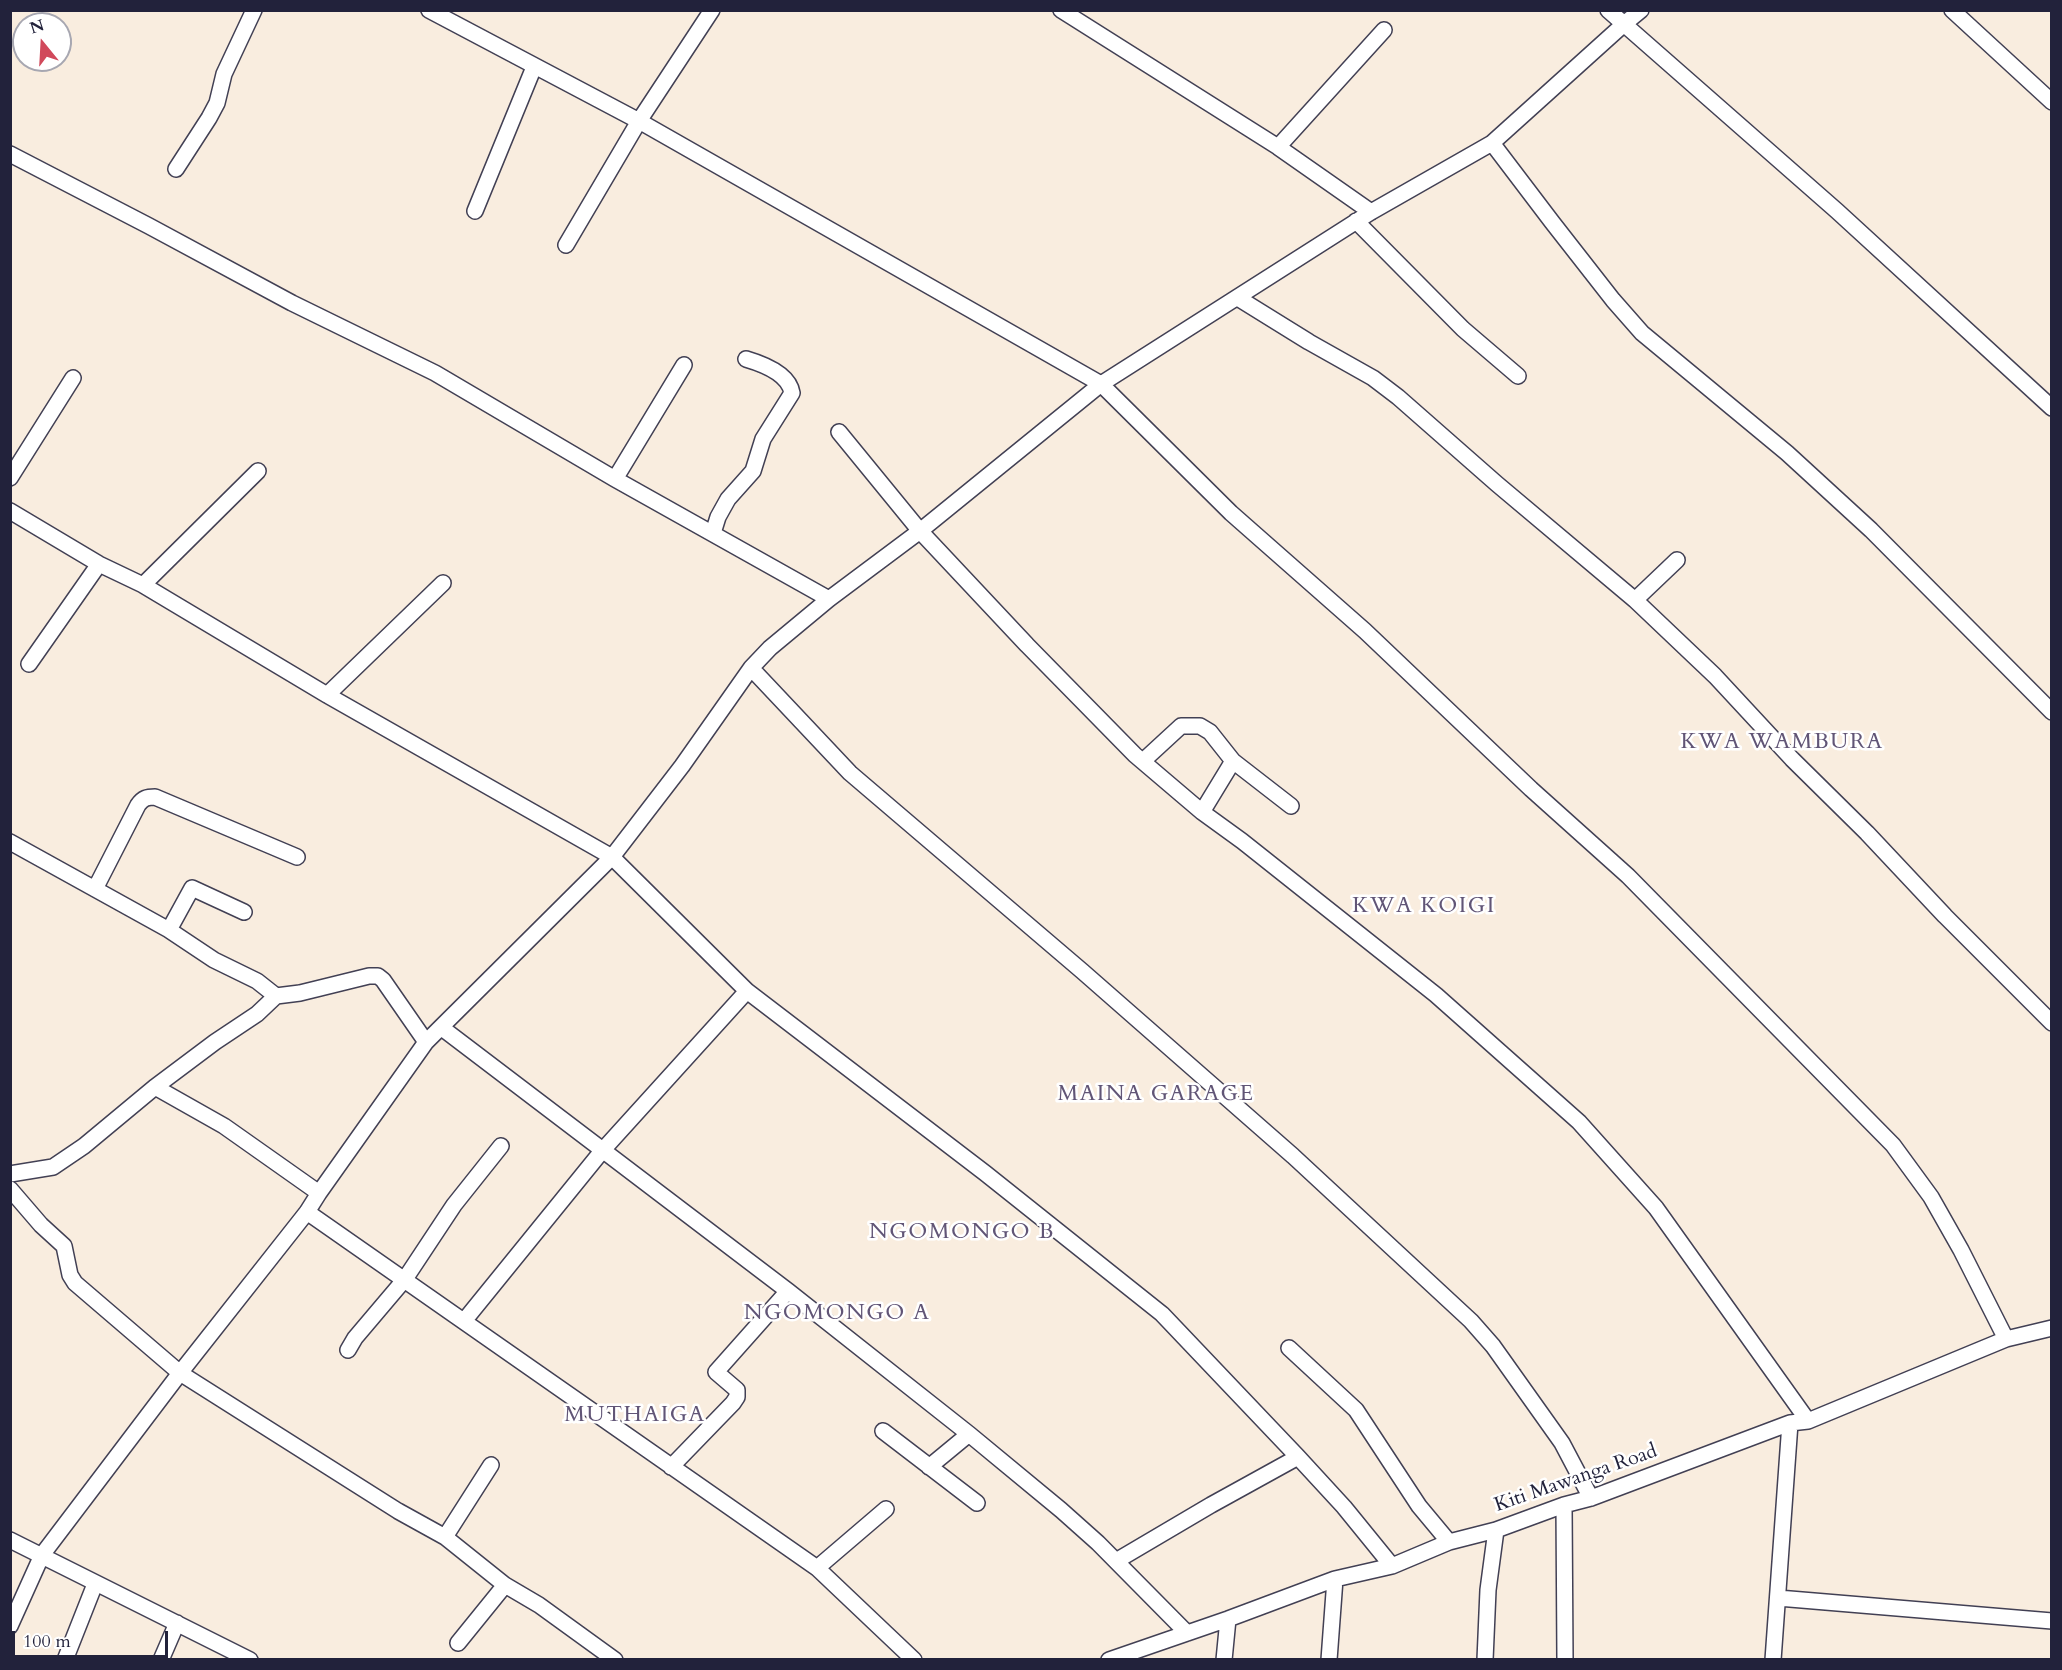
<!DOCTYPE html>
<style>
body{margin:0}
#map{position:relative;width:2062px;height:1670px;overflow:hidden;background:#f9eddf;font-family:Cardo,serif}
canvas{display:block}
.frame{position:absolute;inset:0;border:12px solid #22223b;pointer-events:none}
.north{position:absolute;left:12px;top:12px;width:60px;height:60px;box-sizing:border-box;background:#fff;border:2px solid #a7a7b1;border-radius:50%;rotate:342deg;font-size:16px;font-weight:700;line-height:24px;text-align:center;color:#22223b}
.north::after{content:'';display:block;margin:auto;width:21px;height:27px;background:#d1495b;clip-path:polygon(50% 0,100% 100%,50% 72%,0 100%)}
.scale{position:absolute;left:12px;top:1631px;width:156px;height:27px;box-sizing:border-box;border:3px solid #22223b;border-top:0;padding-left:8px;font-size:18px;line-height:21px;white-space:nowrap;color:#22223b;-webkit-text-stroke:4px #fff;paint-order:stroke}
</style>
<div id="map">
<canvas width="2062" height="1670"></canvas>
<div class="frame"></div>
<div class="north">N</div>
<div class="scale">100 m</div>
</div>
<script>
const ctx = document.querySelector('canvas').getContext('2d');
ctx.lineJoin = 'round';
function stroke(path, color, width, dash) { ctx.strokeStyle = color; ctx.lineWidth = width; ctx.lineCap = dash ? 'butt' : 'round'; ctx.setLineDash(dash || []); ctx.stroke(path); }
function label(font, color, halo, rows, align = 'center') {
  ctx.font = font + ' Cardo,serif'; ctx.lineWidth = 5; ctx.setLineDash([]); ctx.textBaseline = 'middle'; ctx.strokeStyle = halo; ctx.fillStyle = color; for (const [text, x, y, turn = 0] of rows) {
    ctx.save(); ctx.translate(x, y); ctx.rotate((+turn || 0) * Math.PI / 180); ctx.textAlign = isNaN(turn) ? turn : align; if (halo) ctx.strokeText(text, 0, 0); ctx.fillText(text, 0, 0); ctx.restore();
  }
}
const minor = new Path2D(`
 M429,10l210,111 462,263 130,129 134,118 166,158 97,87 265,269 38,52 30,53 45,89
 M1061,10l217,137 93,65
 M1608,10l229,201 215,197
 M1952,10l100,92
 M1492,143l60,79 61,78 29,33 145,120 84,77 181,182
 M1278,147l106,-117
 M10,154l139,72 143,77 143,70 180,106 214,120
 M176,169l33,-51 8,-15 7,-29 30,-64
 M475,211l59,-144
 M1356,221l107,108 55,47
 M566,245l73,-124 73,-111
 M1238,298l71,44 64,36 25,19 99,87 138,116 42,-40
 M839,432l81,99 107,114 108,110 67,57 40,29 194,154 143,127 77,86 152,213
 M10,478l63,-100
 M615,479l69,-114
 M10,511l89,53 44,21 184,110 285,162 135,134
 M713,533l5,-16 10,-18 25,-28 10,-32 29,-46c-3,-19 -29,-29 -46,-34
 M143,585l115,-114
 M1635,600l80,76 77,83 75,74 78,83 107,107
 M29,664l70,-100
 M751,668l99,105 232,198 211,185 178,165 22,25 69,97 29,55
 M327,695l116,-112
 M1143,761l38,-35h19l10,6 23,29 58,45
 M1202,812l31,-51
 M10,842l159,88 45,30 43,21 19,15 24,-3 69,-17h9l5,4 43,62
 M95,889l43,-84c5,-7 9,-8 17,-8l142,60
 M169,930l23,-42 52,24
 M442,1028l346,263 181,143 92,76 37,33 89,90
 M155,1087l69,39 95,67
 M10,1174l43,-7 31,-21 71,-59 60,-45 42,-28 19,-18
 M10,1189l31,36 23,21 6,29 5,8 105,90 218,138 47,26 60,48 34,20 76,55
 M307,1212l510,356 97,92
 M464,1321l138,-170 145,-160 238,182 177,141 136,143 46,50 48,59
 M1289,1348l67,62 63,96 30,36
 M348,1350l7,-12 50,-59 49,-74 47,-59
 M883,1431l94,72
 M671,1467l62,-64 4,-6v-7l-21,-18 72,-81
 M929,1467l40,-33
 M1564,1505l1,155
 M445,1537l46,-72
 M10,1540l240,120
 M1116,1561l95,-56 87,-48
 M817,1568l69,-59
 M1778,1598l274,23
 M10,1626l32,-71 138,-182 127,-161 12,-19 107,-151 186,-185 70,-91 69,-98 19,-20 59,-49 91,-68 181,-147 270,-172 121,-69 132,-119 17,-14
 M458,1643l47,-58
 M65,1660l30,-76
 M161,1660l16,-37
 M1109,1660l119,-41 107,-40 57,-13 57,-24 47,-12 68,-25 27,-7 199,-75 18,-2 198,-82 46,-11
 M1224,1660l4,-41
 M1329,1660l6,-81
 M1485,1660l3,-70 8,-60
 M1773,1660l17,-237`);
const streetNames = [
 ["Kiti Mawanga Road",1576,1479,-19]
];
const quarterNames = [
 ["KWA WAMBURA",1782,743],
 ["KWA KOIGI",1424,907],
 ["MAINA GARAGE",1156,1095],
 ["NGOMONGO B",962,1233],
 ["NGOMONGO A",837,1314],
 ["MUTHAIGA",635,1416]
];
stroke(minor, '#424054', 18);
stroke(minor, '#fff', 15);
label('20px', '#22223b', '#fff', streetNames);
ctx.letterSpacing = '1.5px';
label('22px', '#615576', '#fff', quarterNames);
ctx.letterSpacing = '0px';
</script>
